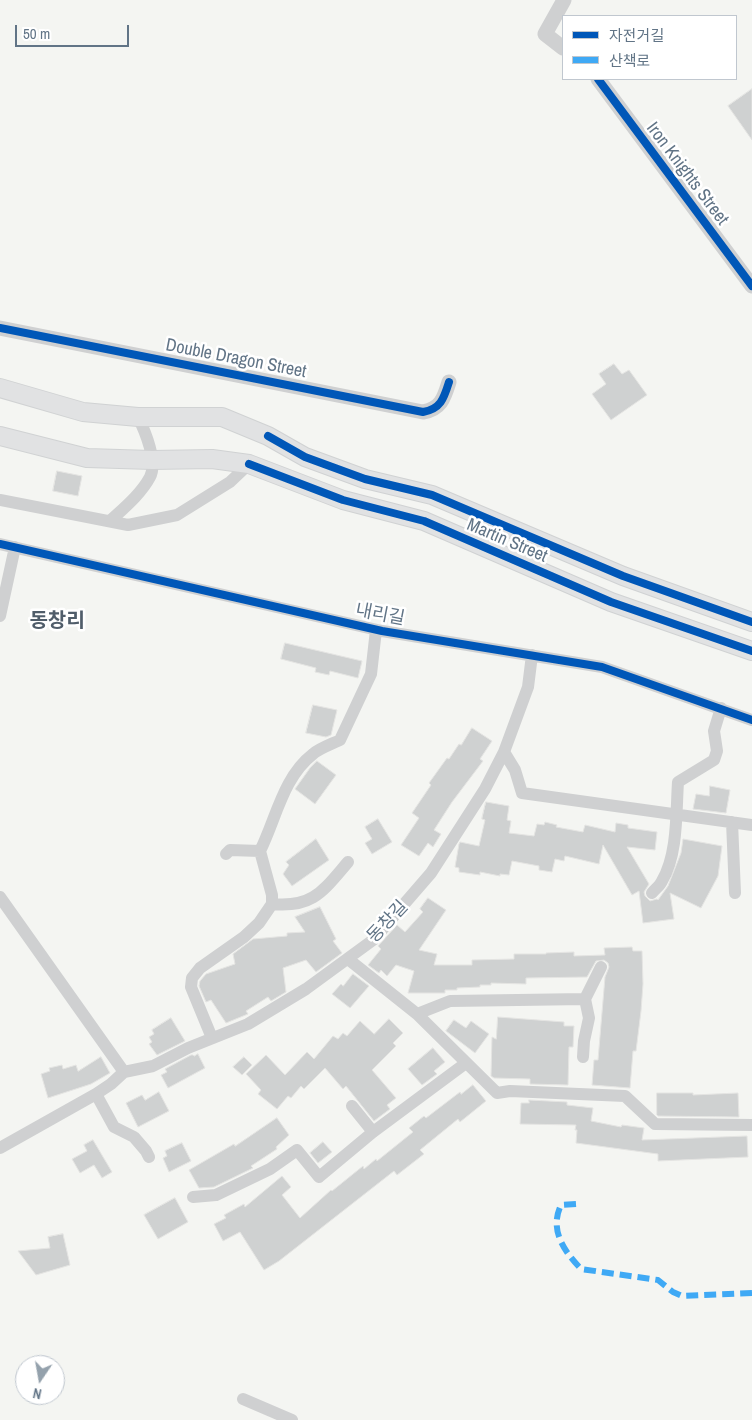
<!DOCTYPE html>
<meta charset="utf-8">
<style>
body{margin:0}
#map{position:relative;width:752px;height:1420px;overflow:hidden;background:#f4f5f2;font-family:"Archivo Narrow","Noto Sans KR",sans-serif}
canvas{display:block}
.legend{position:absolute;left:562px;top:15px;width:175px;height:65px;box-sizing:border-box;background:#fff;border:1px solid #c0c7cf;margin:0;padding:6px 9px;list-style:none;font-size:15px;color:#617486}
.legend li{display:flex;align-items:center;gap:10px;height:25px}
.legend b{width:25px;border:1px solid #c0c7cf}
.north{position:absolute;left:15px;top:1355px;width:50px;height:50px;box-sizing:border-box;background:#fff;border:1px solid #c0c7cf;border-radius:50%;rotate:192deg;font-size:14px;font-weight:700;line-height:20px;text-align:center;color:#617486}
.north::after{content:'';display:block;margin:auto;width:18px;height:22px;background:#94a1ac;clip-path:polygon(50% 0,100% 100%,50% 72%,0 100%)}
.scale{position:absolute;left:15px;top:25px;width:114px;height:22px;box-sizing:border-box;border:2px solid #617486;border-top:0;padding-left:6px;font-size:15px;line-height:18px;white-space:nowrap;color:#617486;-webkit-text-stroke:4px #fff;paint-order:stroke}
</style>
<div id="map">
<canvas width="752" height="1420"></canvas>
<ul class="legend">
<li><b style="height:6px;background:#0057b8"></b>자전거길</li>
<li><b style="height:6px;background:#3fa9f5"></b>산책로</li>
</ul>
<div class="north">N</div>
<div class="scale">50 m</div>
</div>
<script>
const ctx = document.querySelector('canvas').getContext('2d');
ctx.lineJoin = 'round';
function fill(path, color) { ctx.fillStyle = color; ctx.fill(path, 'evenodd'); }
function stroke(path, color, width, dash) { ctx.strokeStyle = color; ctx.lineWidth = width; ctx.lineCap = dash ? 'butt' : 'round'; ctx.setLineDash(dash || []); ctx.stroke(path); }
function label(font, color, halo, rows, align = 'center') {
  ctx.font = font + ' "Archivo Narrow","Noto Sans KR",sans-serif'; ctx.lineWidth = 5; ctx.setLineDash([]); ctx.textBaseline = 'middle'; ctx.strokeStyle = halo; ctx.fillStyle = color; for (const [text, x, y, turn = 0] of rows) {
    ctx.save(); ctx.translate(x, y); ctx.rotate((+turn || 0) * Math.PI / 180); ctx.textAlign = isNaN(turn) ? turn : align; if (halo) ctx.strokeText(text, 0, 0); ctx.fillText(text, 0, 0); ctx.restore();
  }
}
const building = new Path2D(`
 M752,89v51l-24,-34z
 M614,364l8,10 7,-4 18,25 -36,25 -19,-26 14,-10 -7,-10z
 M57,471l25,5 -4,20 -25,-5z
 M285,643l77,18 -4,17 -28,-7 -1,4 -14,-3 1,-4 -35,-9z
 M313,705l24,5 -6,25 -5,2 -20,-4z
 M472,728l20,13 -12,18 3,2 -31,41 -18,28 7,4 -8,13 -5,-4 -9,13 -18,-11 18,-27 -7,-5 19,-28 -2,-2 18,-25 2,1 10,-15 2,1z
 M317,761l19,14 -21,29 -20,-15 15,-21z
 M710,786l20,4 -4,23 -33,-4 3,-15 13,2z
 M486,802l23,4 -2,14 4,1 -2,12 25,3 3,-12 7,1 1,-3 12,3 -1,2 27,5 2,-7 30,7 1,-9 12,2v3l29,4 -2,18 -28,-3 22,37 -5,8 1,4 5,5 7,-2 1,1 10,-14 13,-33 2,-14 39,7 -4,30 -17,32 -31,-15 4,26 -31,4 -4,-32 -7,4 -29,-50 -4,19 -34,-8 -1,5 -9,-2 -3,13 -13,-2v-4l-27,-5 -3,14 -9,-1v2l-20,-4v3l-21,-3v-4l-4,-1 4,-23 1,-2 19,4 6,-26 -3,-1z
 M378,819l14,23 -20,12 -7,-11 7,-4 -7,-12z
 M316,839l13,21 -37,26 -9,-12 6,-9 -3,-3z
 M428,898l18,12 -27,40 18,4 -3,11h38v-5l42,-1v-5h32v-1l28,-1v4l31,-1 -1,-7 28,-1 1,4h9l1,33 -2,27 -5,40h-3l-3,37 -38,-3 2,-25h4l7,-83 4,-10 -1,-4 -4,-3 -8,1 -9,16 -61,1v6l-35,-1v2h-11v2l-23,1v2h-12v3h-37l6,-22 -18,-6 -9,11 -6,-6 -2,3 -11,-8 13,-16 -3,-3 19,-21 8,7 18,-20 -3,-3z
 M320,907l16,32 -3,2 9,12 -26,19 -10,-12 -23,8 3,24 -15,9 -3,-4 -22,14 2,3 -22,9 -15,-23 -5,2 -7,-16 1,-5 6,-7 29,-10 -2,-10 20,-15 34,-3v-3l18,-1 -10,-15z
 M353,974l16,12 -19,22 -18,-14 9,-10 2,2z
 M498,1017l66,5v4h10l-1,21h-4l-1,38 -38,-1v-5l-36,-1 -3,-2 1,-39 4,2z
 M171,1018l14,23 -28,14 -8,-11 3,-2 -3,-5 5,-3 -2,-4z
 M389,1019l14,14 -10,10 3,3 -24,24 24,28 -9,7 3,4 -16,12 -28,-35 -3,3 -18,-21 -21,21 -3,-3 -10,12 -3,-2 -11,13 -19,-15 3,-4 -15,-16 20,-19 19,20 22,-23 7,7 19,-23 5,3 5,-6 4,3 13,-15 14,13z
 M454,1020l12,8 5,-7 18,13 -14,19 -29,-22z
 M433,1048l12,14 -11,9 3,3 -15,11 -14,-16z
 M198,1054l7,14 -37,20 -7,-13 6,-3 -2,-3 26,-14h2l1,1z
 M101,1057l9,16 -19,11 -43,14 -7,-24 9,-3 -1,-3 13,-3 1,4 13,-4 2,6z
 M244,1057l8,8 -10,10 -9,-8z
 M473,1085l13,16 -26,21 -2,-3 -38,31 4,4 -27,21 -3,-4 -115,90 -15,9 -24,-38 -17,9 -9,-17 12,-6 -2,-3 20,-11 1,3 37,-31 9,11 -9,8 18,23 31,-28 1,1 31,-25 1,3 12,-10 1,2 36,-29 -4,-4 15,-12 2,2 34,-26 1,2z
 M159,1092l10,19 -31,16 -12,-24 16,-8 3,5z
 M657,1093h36v2l45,-2 1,24 -81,-1 -1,-1z
 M529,1100l38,2v3l26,3 -2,13 30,6 1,-2 22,3 -2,12 105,-4 1,21 -90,4v-7l-82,-11 1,-13h-2l1,-5 -56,-1 1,-21h8z
 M277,1118l12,17 -13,12 1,2 -26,17 2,2 -39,19 -15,1 -10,-18 45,-26 1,2z
 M93,1140l19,32 -10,6 -8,-13 -14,8 -8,-14 15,-8 -3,-6z
 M323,1142l9,10 -14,11 -8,-10z
 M182,1143l9,18 -22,11 -6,-14 4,-2 -2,-5z
 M175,1198l13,24 -30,17 -14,-24z
 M63,1234l7,31 -34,10 -18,-24 32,-3 -2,-11z`);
const minor = new Path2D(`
 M0,500l128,25 49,-10 53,-33 19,-18
 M110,521c14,-13 31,-27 40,-44 8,-15 -5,-46 -12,-60
 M0,544l382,87 220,36 150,53
 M0,616l15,-69
 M504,752l11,18 7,23 230,32
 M732,822l3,71
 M226,854l4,-4 30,1
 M652,893c3,-4 8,-7 10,-12 16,-27 14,-69 16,-99l36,-22 3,-9 -3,-20 7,-23
 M0,897l124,175
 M272,904c41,4 51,-13 76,-42
 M348,959l69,55 80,79 13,-2 115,5 30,28 97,1
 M585,999l16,-32
 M417,1014l33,-13 135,-2 4,19 -5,23 -1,16
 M212,1038l-21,-51 1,-9 8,-10 44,-31 15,-14 13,-19v-9l-12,-44c16,-32 23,-74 53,-97 7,-6 19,-10 27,-14l31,-66 5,-44
 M96,1094l18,33 20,10 12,14 3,6
 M352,1106l21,26
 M0,1148l96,-54 15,-10 13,-12 29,-6 35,-18 60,-24 58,-35 67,-49 58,-67 54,-84 19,-37 24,-65 4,-32
 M193,1197l23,-2 54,-26 27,-19 22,27 54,-45 93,-69
 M243,1399l49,21`);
const tertiary = new Path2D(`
 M563,48l-18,-14 19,-34
 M598,79l154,207
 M0,328l423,84c18,-3 21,-14 26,-30`);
const secondary = new Path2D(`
 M0,388l83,24 55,5h84l46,19 37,21 60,22 67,16 191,81 129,46
 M0,436l87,22 65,2 60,-1 37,5 94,36 81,21 187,81 141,49`);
const quiet = new Path2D(`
 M576,1204l-15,1c-12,25 3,46 20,64l77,11 15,12 9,4 70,-3`);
const cycleway = new Path2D(`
 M598,79l154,207
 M0,328l423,84c18,-3 21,-14 26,-30
 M268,436l37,21 60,22 67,16 191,81 129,46
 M249,464l94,36 81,21 187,81 141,49
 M0,544l382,87 220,36 150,53`);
const streetNames = [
 ["Iron Knights Street",687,174,53],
 ["Double Dragon Street",236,359,11],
 ["Martin Street",507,541,23],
 ["내리길",380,615,11],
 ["동창길",388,922,-47]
];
const quarterNames = [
 ["동창리",57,622]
];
fill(building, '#cfd1d1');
stroke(building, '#e4e4e2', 1);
stroke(secondary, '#d0d2d3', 20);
stroke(minor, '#cfd0d1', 12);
stroke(tertiary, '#cfd0d1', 15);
stroke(secondary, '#e1e2e3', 18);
stroke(quiet, '#3fa9f5', 6, [12, 6]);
stroke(cycleway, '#0057b8', 8);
label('18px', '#617486', '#fff', streetNames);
label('bold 20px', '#505d6a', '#fff', quarterNames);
</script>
